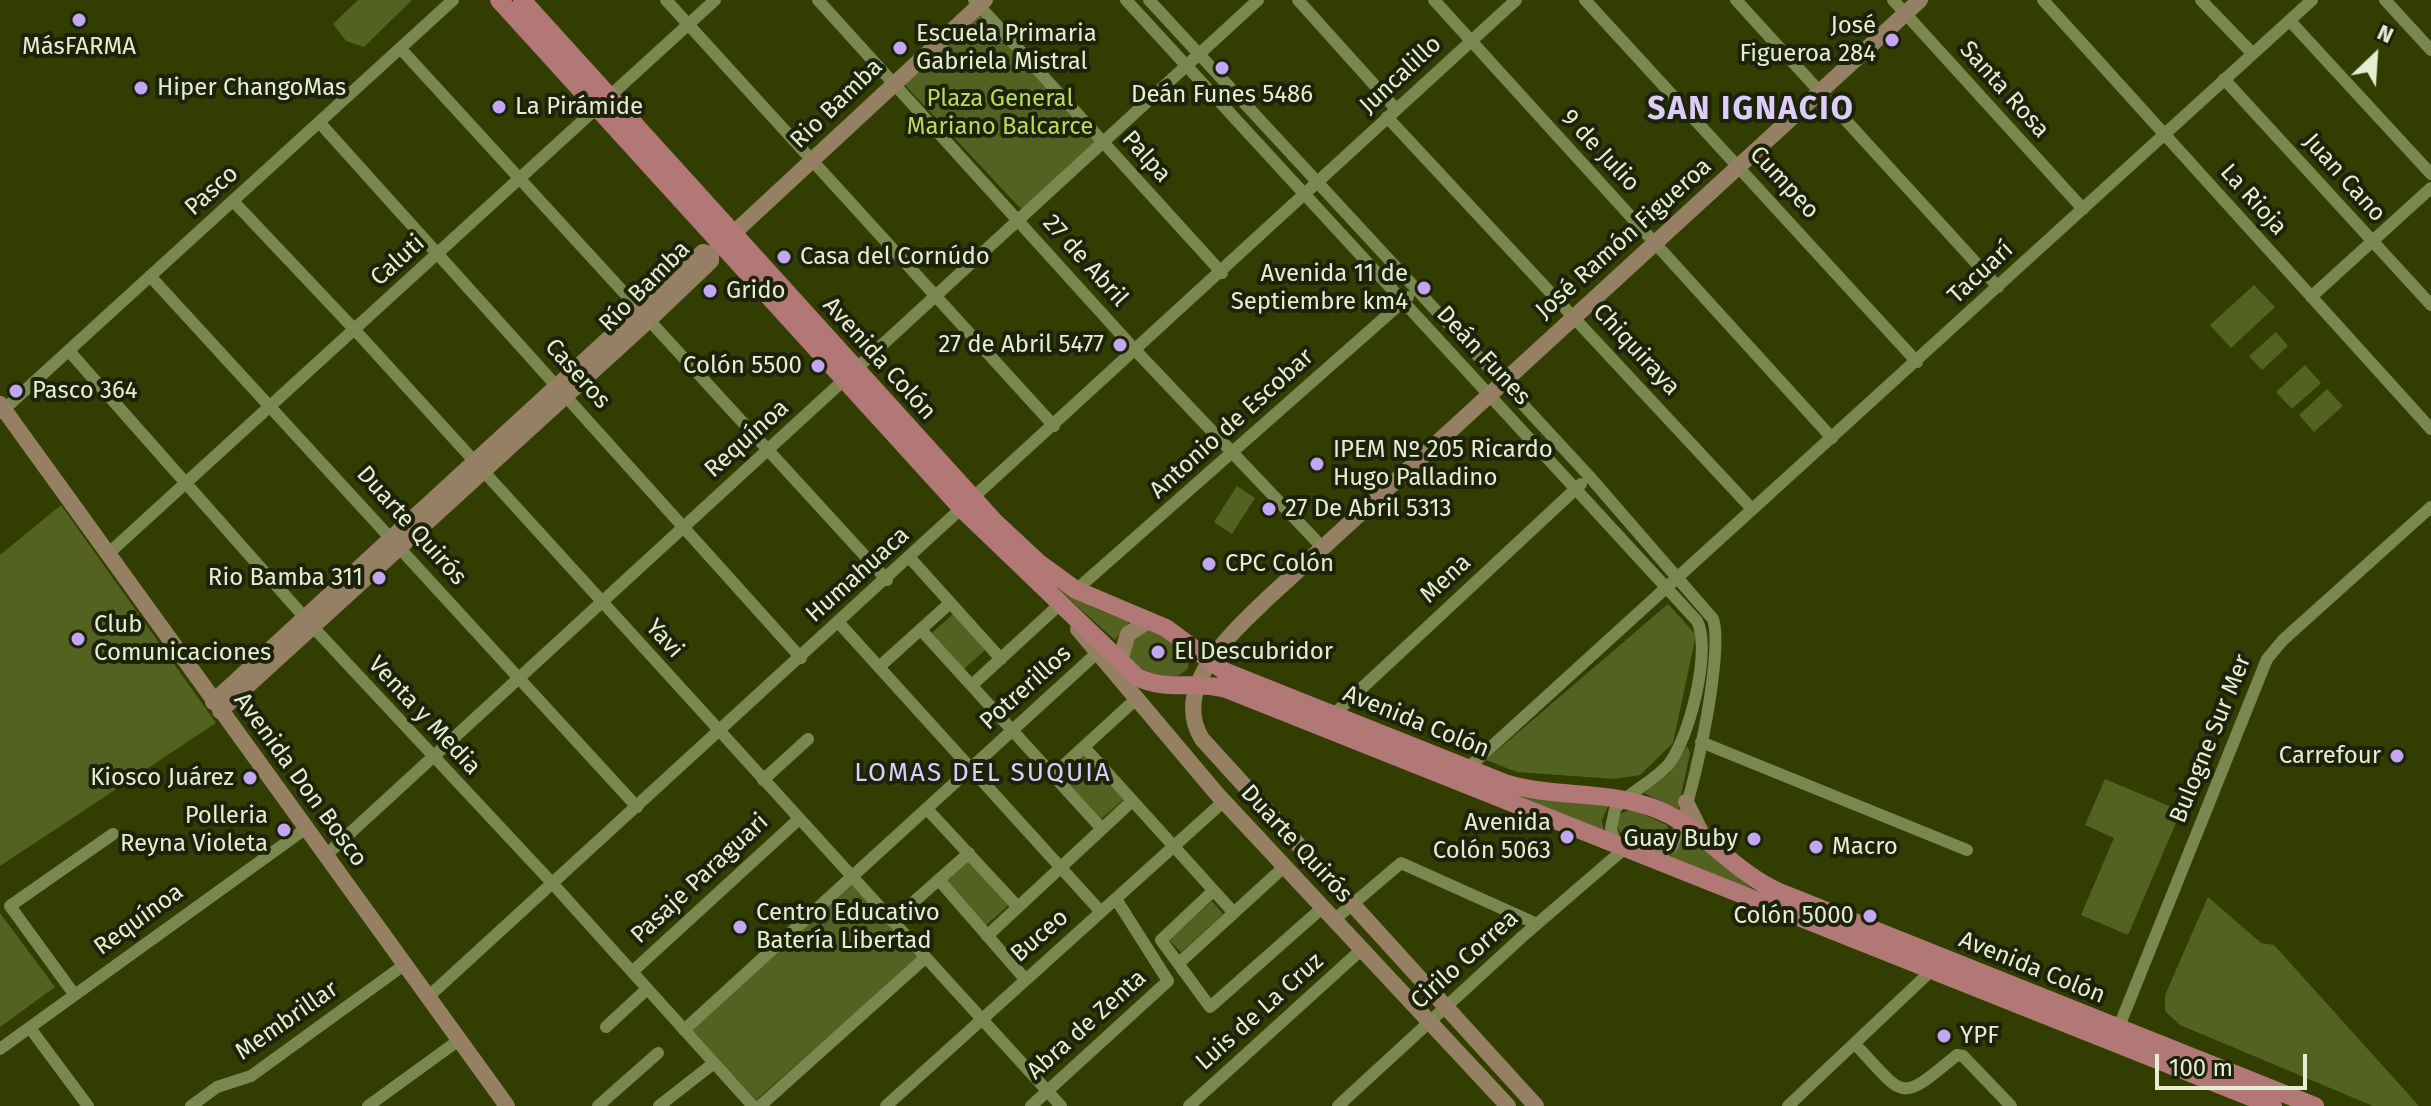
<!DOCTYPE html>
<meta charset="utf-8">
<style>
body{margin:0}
#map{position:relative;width:2431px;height:1106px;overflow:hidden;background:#323e01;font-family:"Fira Sans",sans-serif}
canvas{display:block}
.north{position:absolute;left:2335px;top:16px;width:80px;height:80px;-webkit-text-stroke:6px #1d220b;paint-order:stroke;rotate:25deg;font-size:22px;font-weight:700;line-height:32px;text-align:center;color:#e5eed1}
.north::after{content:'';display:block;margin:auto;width:28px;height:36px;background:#e5eed1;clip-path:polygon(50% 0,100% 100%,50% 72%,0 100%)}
.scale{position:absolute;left:2155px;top:1054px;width:152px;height:36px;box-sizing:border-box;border:4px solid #e5eed1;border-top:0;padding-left:10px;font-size:24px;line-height:28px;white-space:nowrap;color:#e5eed1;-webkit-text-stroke:6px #1d220b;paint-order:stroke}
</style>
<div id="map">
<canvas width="2431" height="1106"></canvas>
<div class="north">N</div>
<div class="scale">100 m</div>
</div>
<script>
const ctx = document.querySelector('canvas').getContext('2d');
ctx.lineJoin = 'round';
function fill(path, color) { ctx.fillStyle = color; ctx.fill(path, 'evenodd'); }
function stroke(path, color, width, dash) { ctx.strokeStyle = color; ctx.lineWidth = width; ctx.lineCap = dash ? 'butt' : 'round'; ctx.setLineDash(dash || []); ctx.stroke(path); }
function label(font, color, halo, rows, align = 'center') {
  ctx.font = font + ' "Fira Sans",sans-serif'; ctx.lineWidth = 8; ctx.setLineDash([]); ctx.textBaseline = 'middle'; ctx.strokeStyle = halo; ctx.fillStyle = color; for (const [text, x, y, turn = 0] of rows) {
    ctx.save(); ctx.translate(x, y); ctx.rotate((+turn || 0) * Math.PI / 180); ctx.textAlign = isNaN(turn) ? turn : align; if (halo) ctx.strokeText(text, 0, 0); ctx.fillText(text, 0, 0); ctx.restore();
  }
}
const green = new Path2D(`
 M358,0h54l-48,47 -18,-6 -13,-17z
 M979,15l117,126 -74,69 -118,-126z
 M2254,285l21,22 -44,41 -21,-23z
 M2276,332l12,14 -26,24 -13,-14z
 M2305,365l16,18 -29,26 -16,-17z
 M2327,389l16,17 -29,26 -15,-17z
 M1237,486l18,12 -23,36 -18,-12z
 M61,505l155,218 -216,143v-311z
 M1049,581l45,27 35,14 -14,18z
 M1668,604l28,31 -23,108 -33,32 -26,4 -97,-7 -31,-12z
 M953,614l32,36 -21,19 -32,-36z
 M1153,629l36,26 -1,13c-16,19 -46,6 -59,-12 2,-16 8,-24 24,-27z
 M1687,746l3,7 -12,57 -34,-17 25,-19z
 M1083,755l41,44 -24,21 -41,-43z
 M2105,779l76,32 -53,124 -47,-20 33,-77 -29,-13z
 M1512,795l97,9 -7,16 2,12z
 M1632,809l35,16 3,9 -5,9 -15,2 -30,-13 -4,-8 3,-10z
 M1686,835l69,56 -85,-34z
 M969,860l40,45 -24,21 -40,-44z
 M852,885l66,73 -162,142 -64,-71z
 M2208,897l53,46 13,2 145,161h-46l-193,-81 -15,-14v-16z
 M1212,901l11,13 -42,38 -12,-12z
 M0,913l55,74 -55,40z`);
const street = new Path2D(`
 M666,0l388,426
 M818,0l318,351 186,196
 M974,0l248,273
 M1126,0l571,621c15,29 -8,119 -29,144 -16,18 -38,26 -53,44l-4,19 5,18
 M1149,0l440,476 124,143c12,34 -23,196 -42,229l-21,10
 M1298,0l98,109
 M1434,0l398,438
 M1585,0l332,362
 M1736,0l262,287
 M1893,0l190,209
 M2043,0l388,429
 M2201,0l51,53
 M2385,0l46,50
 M2290,21l141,153
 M400,48l487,532
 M2224,79l207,226
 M1387,117l365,392
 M319,122l482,536
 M233,201l122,129 706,776
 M150,276l487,531
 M2311,297l120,-109
 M69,351l244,276 240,257 200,222
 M0,413l453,-413
 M109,553l606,-553
 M910,558l91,101
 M1076,590l332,-293
 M839,623l262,289
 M921,630l181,199
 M879,667l71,-64
 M972,685l87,-80
 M1333,715l248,-231
 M1701,742l266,108
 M1084,747l150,166
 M1468,768l844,-768
 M1053,775l82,-75
 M763,780l45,-41
 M927,809l91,98
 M325,856l933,-856
 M939,880l86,99
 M1213,891l-52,49 49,67 112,-99
 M1334,920l67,-57 136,61
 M892,921l77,-68
 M987,936l145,-135
 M1179,963l105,-96
 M632,972l167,-153
 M74,994l-64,-88 103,-72
 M428,997l1088,-997
 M606,1027l41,-38
 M30,1028l58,78
 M684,1030l413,-377 5,2
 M2116,1034l151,-375 16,-19 148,-133
 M1855,1044c51,54 43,60 102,11l6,1 48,50
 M0,1049l305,-220
 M191,1106l26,-19 34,-11 153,-111
 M368,1106l91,-66
 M598,1106l60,-53
 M659,1106l55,-43
 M760,1106l165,-148
 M886,1106l338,-305
 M1031,1106l137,-125 -52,-82
 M1189,1106l172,-156
 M1338,1106l185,-170 101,-87
 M1788,1106l143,-135`);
const secondary = new Path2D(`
 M724,242l261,-242
 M0,404l507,702
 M1078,629l139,165 291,312
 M1117,670l11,-36 20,-13
 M213,702l490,-450 8,2
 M220,711l430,-392 61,-58v-7
 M1686,802l17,34
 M1536,1106l-334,-367c-33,-53 34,-110 67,-142l651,-597`);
const primary = new Path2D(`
 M499,0l464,510 174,167c29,15 59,3 89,12l1047,417
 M522,0l472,521 45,42 37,27 90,38 58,43 281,112c51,16 105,6 156,28 44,19 72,60 116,80l538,215`);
const markers = [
 [79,20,8,"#c3a7f2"],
 [1892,40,8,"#c3a7f2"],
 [900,48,8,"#c3a7f2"],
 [1222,68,8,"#c3a7f2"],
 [141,88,8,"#c3a7f2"],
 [499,107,8,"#c3a7f2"],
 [784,257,8,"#c3a7f2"],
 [1424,288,8,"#c3a7f2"],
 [710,291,8,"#c3a7f2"],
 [1120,345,8,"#c3a7f2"],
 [818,366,8,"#c3a7f2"],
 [16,391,8,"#c3a7f2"],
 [1317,464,8,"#c3a7f2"],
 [1269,509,8,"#c3a7f2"],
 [1209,564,8,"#c3a7f2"],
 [379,578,8,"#c3a7f2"],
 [78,639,8,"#c3a7f2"],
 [1158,652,8,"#c3a7f2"],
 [2397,756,8,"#c3a7f2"],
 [250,778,8,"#c3a7f2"],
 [284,830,8,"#c3a7f2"],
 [1567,837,8,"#c3a7f2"],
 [1754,839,8,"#c3a7f2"],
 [1816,847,8,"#c3a7f2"],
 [1870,916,8,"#c3a7f2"],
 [740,927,8,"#c3a7f2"],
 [1944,1036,8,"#c3a7f2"]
];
const poiNames = [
 ["José",1876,26,"right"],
 ["Figueroa 284",1876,54,"right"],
 ["Escuela Primaria",916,34],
 ["Gabriela Mistral",916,62],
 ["MásFARMA",79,47,"center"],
 ["Hiper ChangoMas",157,88],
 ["Deán Funes 5486",1222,95,"center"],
 ["La Pirámide",515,107],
 ["Casa del Cornúdo",800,257],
 ["Avenida 11 de",1408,274,"right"],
 ["Septiembre km4",1408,302,"right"],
 ["Grido",726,291],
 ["27 de Abril 5477",1104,345,"right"],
 ["Colón 5500",802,366,"right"],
 ["Pasco 364",32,391],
 ["IPEM Nº 205 Ricardo",1333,450],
 ["Hugo Palladino",1333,478],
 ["27 De Abril 5313",1285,509],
 ["CPC Colón",1225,564],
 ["Rio Bamba 311",363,578,"right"],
 ["Club",94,625],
 ["Comunicaciones",94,653],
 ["El Descubridor",1174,652],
 ["Carrefour",2381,756,"right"],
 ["Kiosco Juárez",234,778,"right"],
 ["Polleria",268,816,"right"],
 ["Reyna Violeta",268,844,"right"],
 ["Avenida",1551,823,"right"],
 ["Colón 5063",1551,851,"right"],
 ["Guay Buby",1738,839,"right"],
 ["Macro",1832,847],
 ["Centro Educativo",756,913],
 ["Batería Libertad",756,941],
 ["Colón 5000",1854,916,"right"],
 ["YPF",1960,1036]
];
const streetNames = [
 ["Juncalillo",1401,75,-43],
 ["Santa Rosa",2004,90,48],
 ["Rio Bamba",837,104,-44],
 ["9 de Julio",1600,151,47],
 ["Palpa",1146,157,48],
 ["Juan Cano",2344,178,48],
 ["Cumpeo",1784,183,47],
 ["Pasco",212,191,-42],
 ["La Rioja",2253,200,48],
 ["José Ramón Figueroa",1624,239,-42],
 ["Caluti",398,261,-42],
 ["27 de Abril",1085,261,48],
 ["Tacuarí",1981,273,-43],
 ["Río Bamba",645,287,-45],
 ["Chiquiraya",1636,350,47],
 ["Deán Funes",1483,356,47],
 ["Avenida Colón",879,359,48],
 ["Caseros",577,374,48],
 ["Antonio de Escobar",1232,424,-42],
 ["Requínoa",747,439,-42],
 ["Duarte Quirós",411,526,48],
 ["Humahuaca",858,575,-42],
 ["Mena",1446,579,-43],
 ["Yavi",664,639,48],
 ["Potrerillos",1026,688,-42],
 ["Venta y Media",424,716,47],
 ["Avenida Colón",1416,722,22],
 ["Bulogne Sur Mer",2211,739,-68],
 ["Avenida Don Bosco",300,780,54],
 ["Duarte Quirós",1296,844,47],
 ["Pasaje Paraguari",700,879,-43],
 ["Requínoa",139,920,-36],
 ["Buceo",1040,936,-41],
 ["Cirilo Correa",1465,960,-42],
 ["Avenida Colón",2032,968,22],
 ["Luis de La Cruz",1260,1012,-42],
 ["Membrillar",287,1021,-35],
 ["Abra de Zenta",1087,1025,-42]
];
const parkNames = [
 ["Plaza General",1000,99],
 ["Mariano Balcarce",1000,127]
];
const neighbourhoodNames = [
 ["LOMAS DEL SUQUIA",983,774]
];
const districtNames = [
 ["SAN IGNACIO",1751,110]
];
fill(green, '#536220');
stroke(street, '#7a8850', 12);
stroke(secondary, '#958063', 16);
stroke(primary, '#b17876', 18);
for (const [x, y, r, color] of markers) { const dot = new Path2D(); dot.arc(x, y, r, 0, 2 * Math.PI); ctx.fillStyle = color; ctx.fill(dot); stroke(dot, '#1d220b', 3); }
label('24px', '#e5eed1', '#1d220b', poiNames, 'left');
label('24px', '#e5eed1', '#1d220b', streetNames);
label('24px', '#bddb56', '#1d220b', parkNames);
ctx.letterSpacing = '2px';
label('26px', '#ddcef9', '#1d220b', neighbourhoodNames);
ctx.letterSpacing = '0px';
ctx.letterSpacing = '2px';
label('bold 32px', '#ddcef9', '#1d220b', districtNames);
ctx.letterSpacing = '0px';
</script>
